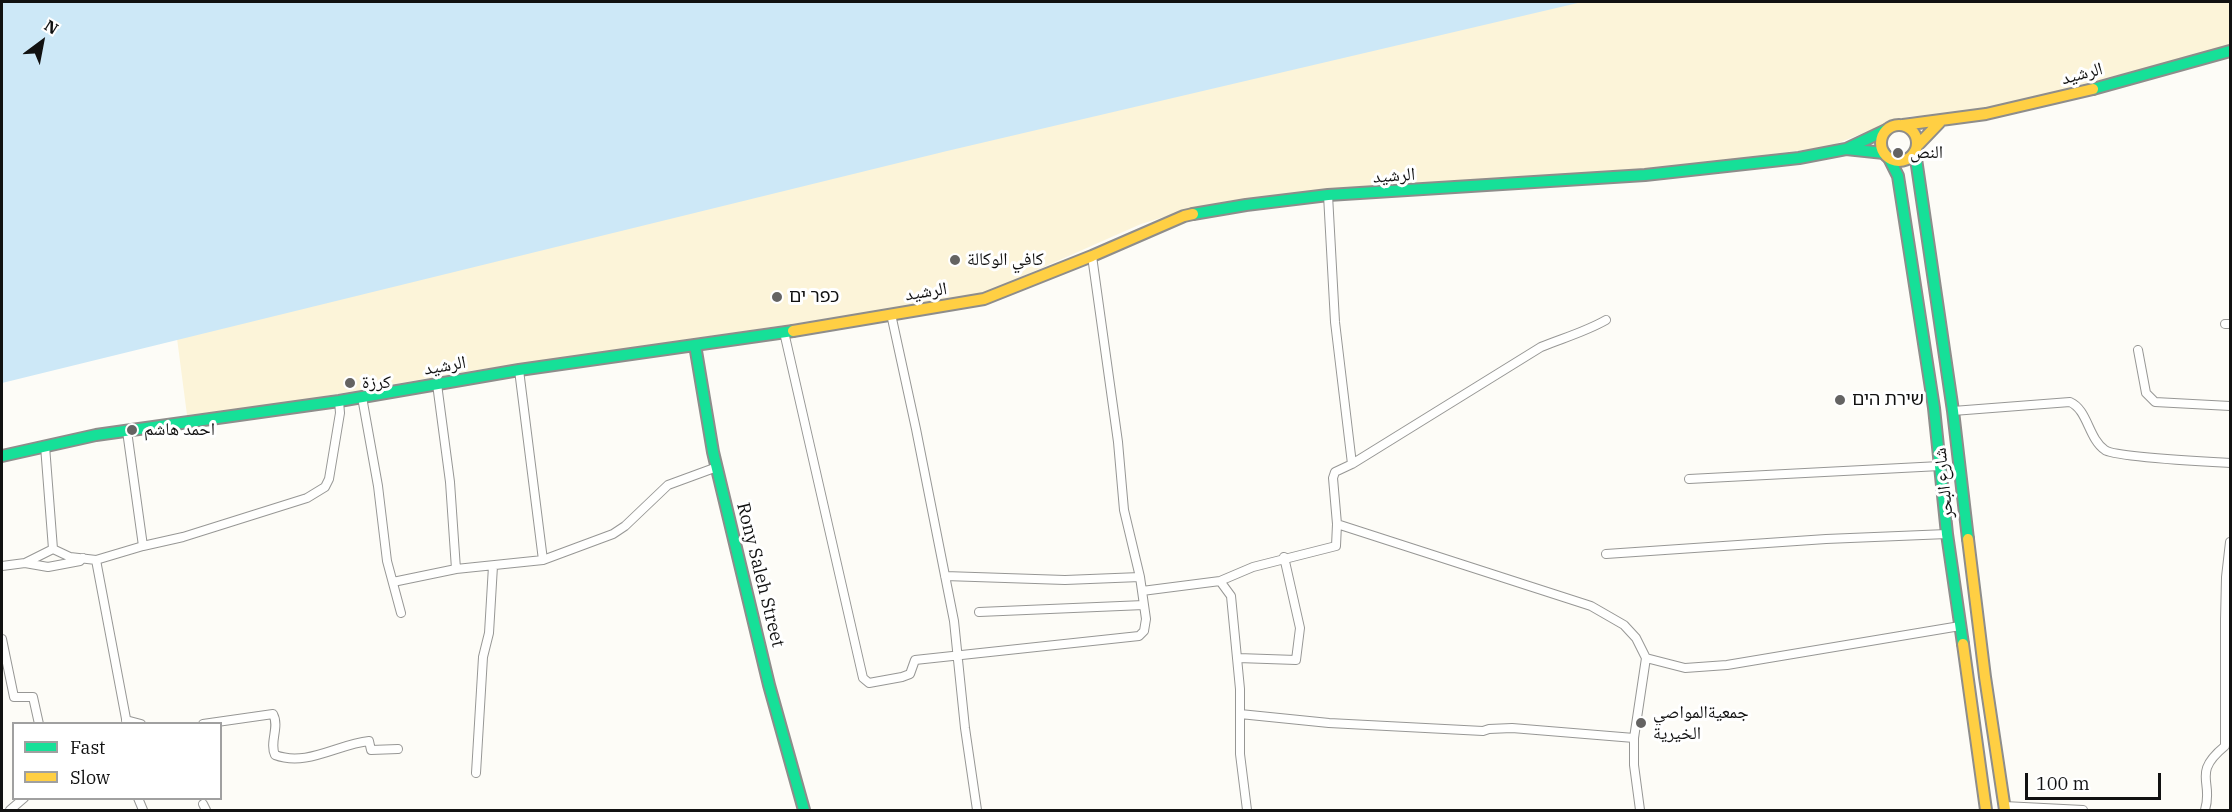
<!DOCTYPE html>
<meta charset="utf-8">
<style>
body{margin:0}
#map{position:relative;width:2232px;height:812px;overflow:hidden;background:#fdfcf7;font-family:"IBM Plex Serif",serif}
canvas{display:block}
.frame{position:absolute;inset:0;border:3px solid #111;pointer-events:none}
.legend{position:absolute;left:12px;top:722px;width:210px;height:78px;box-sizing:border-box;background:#fff;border:2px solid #a0a0a0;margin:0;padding:8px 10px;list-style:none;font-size:18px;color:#111}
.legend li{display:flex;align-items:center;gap:12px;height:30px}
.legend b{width:30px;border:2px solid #a0a0a0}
.north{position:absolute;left:12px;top:12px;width:60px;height:60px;-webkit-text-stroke:4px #fff;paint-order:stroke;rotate:32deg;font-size:16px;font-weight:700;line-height:24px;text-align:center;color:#111}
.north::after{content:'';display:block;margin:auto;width:21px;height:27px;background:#111;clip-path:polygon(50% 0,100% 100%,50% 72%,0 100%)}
.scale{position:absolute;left:2025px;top:773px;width:136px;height:27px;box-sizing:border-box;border:3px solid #111;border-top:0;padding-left:8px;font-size:18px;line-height:21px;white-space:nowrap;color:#111;-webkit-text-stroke:4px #fff;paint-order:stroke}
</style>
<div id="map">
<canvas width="2232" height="812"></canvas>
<div class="frame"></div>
<ul class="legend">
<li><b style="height:8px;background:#16e098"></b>Fast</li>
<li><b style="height:8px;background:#ffcf43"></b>Slow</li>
</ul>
<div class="north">N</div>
<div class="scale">100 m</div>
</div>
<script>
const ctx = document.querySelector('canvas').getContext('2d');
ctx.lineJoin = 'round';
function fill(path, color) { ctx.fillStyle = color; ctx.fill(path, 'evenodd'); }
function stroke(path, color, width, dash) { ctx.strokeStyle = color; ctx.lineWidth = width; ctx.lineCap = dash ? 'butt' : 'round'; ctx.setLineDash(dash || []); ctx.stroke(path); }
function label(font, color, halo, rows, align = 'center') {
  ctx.font = font + ' "IBM Plex Serif","Noto Naskh Arabic","Noto Sans Hebrew",serif'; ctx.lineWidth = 6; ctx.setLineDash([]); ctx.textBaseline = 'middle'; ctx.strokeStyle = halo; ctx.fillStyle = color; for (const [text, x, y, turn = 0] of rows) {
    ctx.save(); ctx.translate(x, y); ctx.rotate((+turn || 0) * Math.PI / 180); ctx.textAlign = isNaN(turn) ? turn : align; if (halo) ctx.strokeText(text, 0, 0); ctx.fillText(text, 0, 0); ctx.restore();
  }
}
const sand = new Path2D(`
 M1401,2h829v44l-239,62 -53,8h-27l-18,5 -62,25 -108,15 -159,15 -183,10 -147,14 -37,7 -56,17 -156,69 -179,29 -336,49 -197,34 -86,10 -15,-115z`);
const water = new Path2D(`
 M2,2h1580l-635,149 -945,232z`);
const street = new Path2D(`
 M1328,195l7,127 17,142
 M891,314l25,115 38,192 11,107 12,82
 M2225,324h5
 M784,332l79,346 6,5 33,-6 8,-3 5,-14 224,-24 5,-5 2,-12 -6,-42 -16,-67 -6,-68 -26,-186
 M2138,350l8,43 9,9 75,4
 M519,370l24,190
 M437,384l13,98 6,87
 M362,397l16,89 9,75 14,52
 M1953,411l117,-9c18,8 18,36 35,48 9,7 107,12 125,13
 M1689,479l251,-13
 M1337,524l254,82 33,19 12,13 10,20 -12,80v27l6,45
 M143,546l40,-9 124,-39 18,-11 4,-8 11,-66 -1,-12
 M53,549l17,8 26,3
 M1606,554l220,-15 121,-5
 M25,563l23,4 32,-6 3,-3
 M2,566l23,-3 28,-14 -8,-103
 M945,576l120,4 75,-3
 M1220,581l11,15 9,93v65l7,56
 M393,582l63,-13 87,-9 70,-26 12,-8 43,-41 49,-18
 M1142,591l78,-10 33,-14 83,-21 1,-22 -4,-46 2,-6 17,-8 189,-117c22,-9 44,-15 65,-27
 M979,612l165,-7
 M2,639l12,58h19l6,27
 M1238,658l58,2 4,-32 -16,-71
 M1646,658l39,10 42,-3 233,-39
 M1240,714l89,9 154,8 6,-2 23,-1 122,10
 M126,720l15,4
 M127,724l-31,-164 47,-14 -16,-115
 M203,724l70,-10c7,13 -4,28 2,41 32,12 63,-11 94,-14l2,9 27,-1
 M476,773l7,-116 6,-24 4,-67
 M138,798l5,12
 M203,804l3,6
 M2004,806l79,4
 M10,810l14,-12
 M2205,810c9,-29 -14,-36 20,-64v-127l1,-42 4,-35`);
const fast = new Path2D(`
 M2093,89l137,-38
 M1846,149l38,4
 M1915,152l38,259 15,128
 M1889,158l9,18 36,232 13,126 16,110
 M1193,214l53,-9 82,-10 317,-20 154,-17 47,-9 40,-19
 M695,345l18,107 56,233 35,125
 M2,456l94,-21 243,-34 180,-31 274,-39`);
const slow = new Path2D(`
 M1881 143a18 18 0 1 1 36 0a18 18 0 1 1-36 0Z
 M1903,125l83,-11 107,-25
 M1917,146l23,-24
 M793,331l191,-32 108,-43 92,-40 9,-2
 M1968,539l17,138 20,133
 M1963,644l23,166`);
const markers = [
 [1898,153,6,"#646362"],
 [955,260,6,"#646362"],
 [777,297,6,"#646362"],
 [350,383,6,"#646362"],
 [1840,400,6,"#646362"],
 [132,430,6,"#646362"],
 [1641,723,6,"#646362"]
];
const streetNames = [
 ["الرشيد",2082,74,-15],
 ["الرشيد",1394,176,-4],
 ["الرشيد",926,292,-9],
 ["الرشيد",445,366,-10],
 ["شارع البحر",1944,483,-96],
 ["Rony Saleh Street",760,575,76]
];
const poiNames = [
 ["النص",1910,153],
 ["كافي الوكالة",967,260],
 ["כפר ים",789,297],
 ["كرزة",362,383],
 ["שירת הים",1852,400],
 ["احمد هاشم",144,430],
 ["جمعيةالمواصي",1653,713],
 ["الخيرية",1653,734]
];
fill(sand, '#fcf4d9');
fill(water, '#cde8f7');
stroke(street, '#979795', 10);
stroke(fast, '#8e8d8b', 14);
stroke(slow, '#8e8d8b', 14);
stroke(street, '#fffffe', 8);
stroke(fast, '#16e098', 10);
stroke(slow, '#ffcf43', 10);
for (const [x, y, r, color] of markers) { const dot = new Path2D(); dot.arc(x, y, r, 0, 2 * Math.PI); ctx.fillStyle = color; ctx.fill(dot); stroke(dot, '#fff', 2); }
label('18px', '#111', '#fff', streetNames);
label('18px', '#111', '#fff', poiNames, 'left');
</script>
